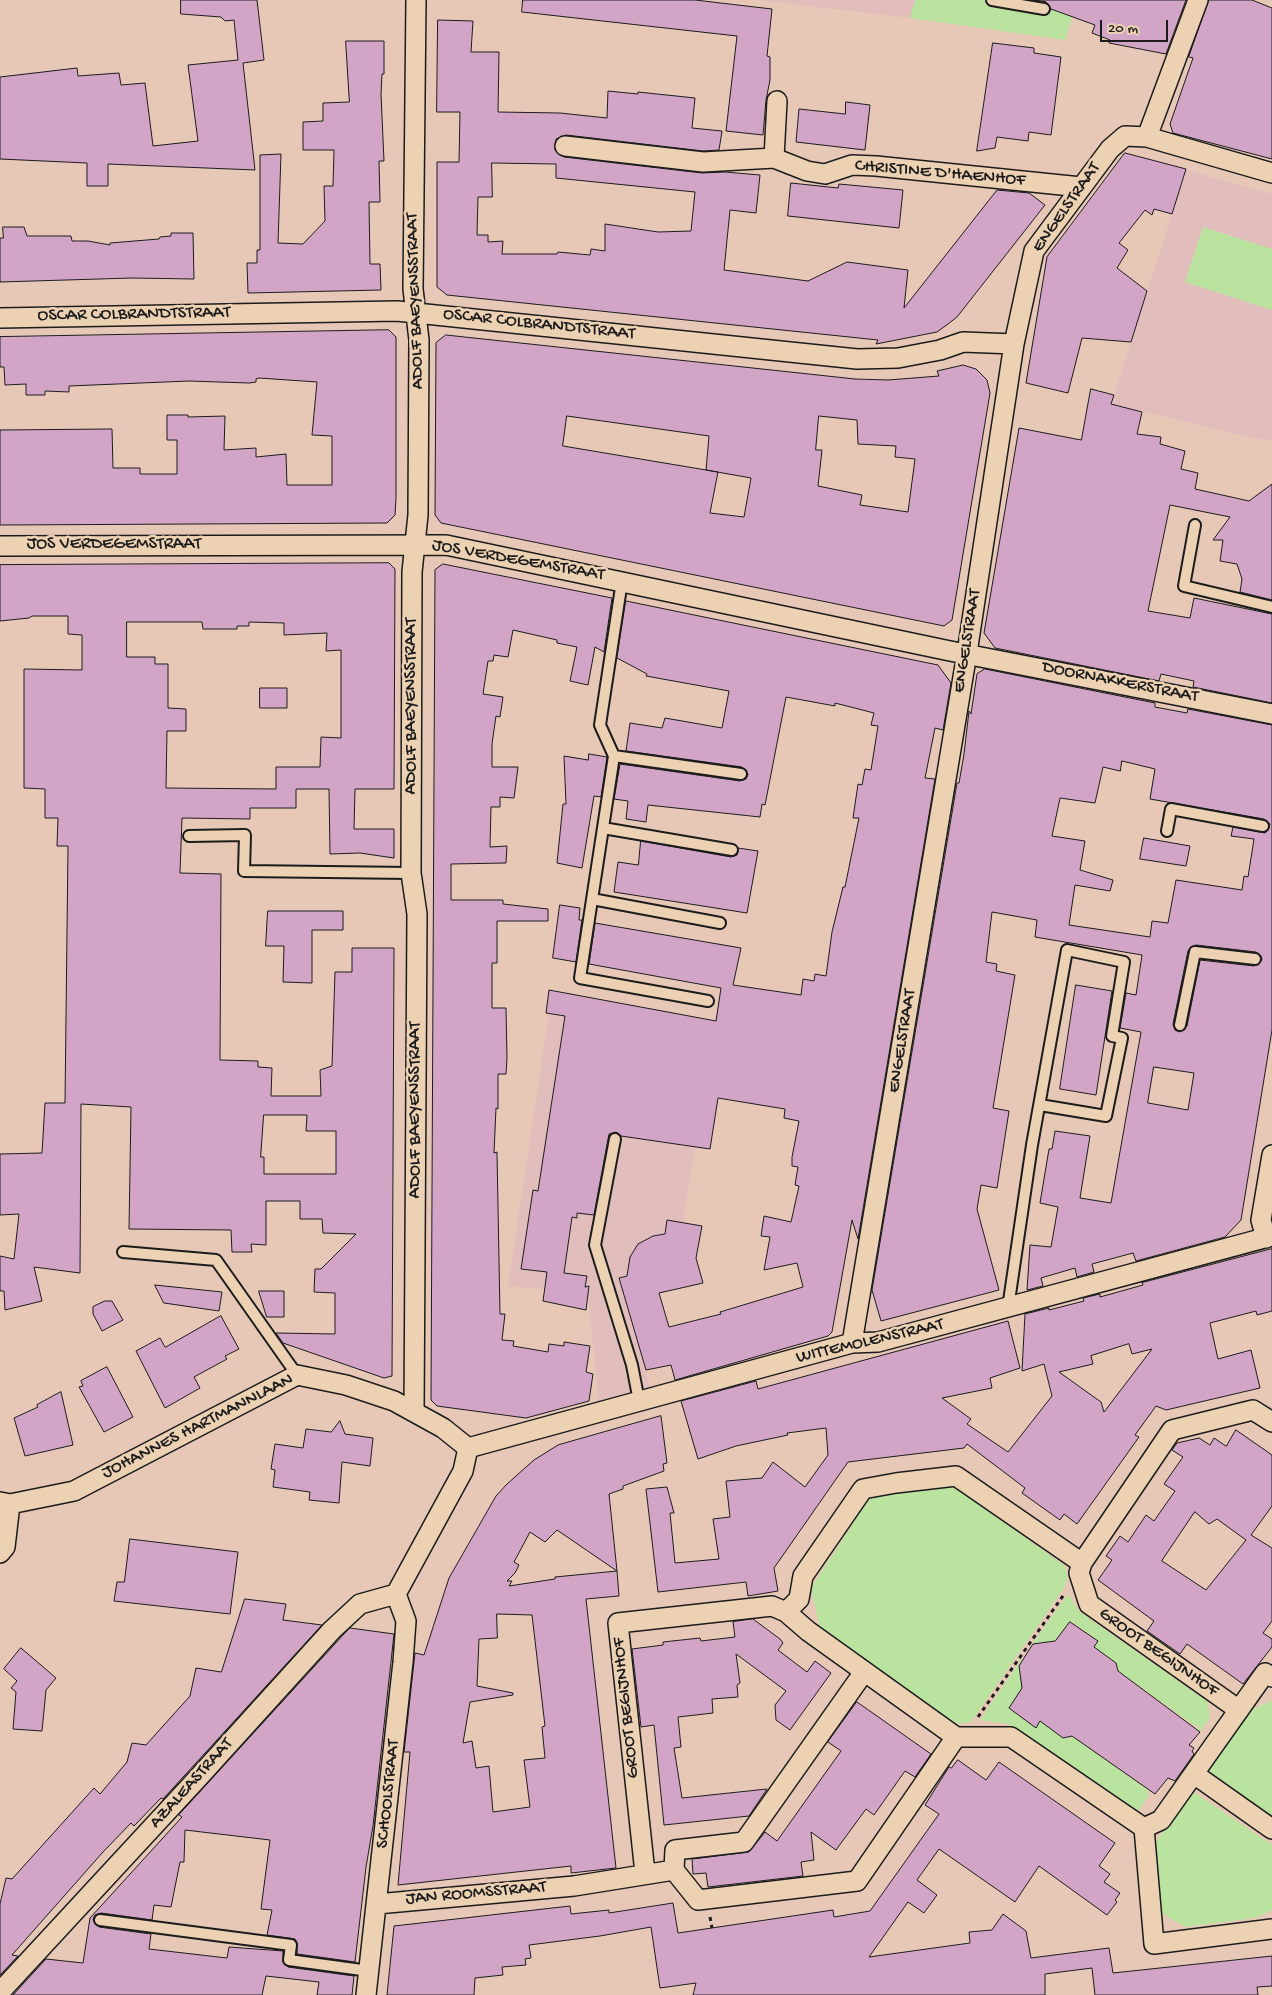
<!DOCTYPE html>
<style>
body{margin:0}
#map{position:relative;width:1272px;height:1995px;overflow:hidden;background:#e7c8b7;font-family:"Gochi Hand",sans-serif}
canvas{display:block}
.scale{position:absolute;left:1100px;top:20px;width:68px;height:22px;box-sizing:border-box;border:2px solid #1c1c1c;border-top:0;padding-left:6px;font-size:15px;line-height:18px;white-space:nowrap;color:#1c1c1c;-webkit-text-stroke:4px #ecd1b3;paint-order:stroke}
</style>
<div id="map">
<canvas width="1272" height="1995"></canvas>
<div class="scale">20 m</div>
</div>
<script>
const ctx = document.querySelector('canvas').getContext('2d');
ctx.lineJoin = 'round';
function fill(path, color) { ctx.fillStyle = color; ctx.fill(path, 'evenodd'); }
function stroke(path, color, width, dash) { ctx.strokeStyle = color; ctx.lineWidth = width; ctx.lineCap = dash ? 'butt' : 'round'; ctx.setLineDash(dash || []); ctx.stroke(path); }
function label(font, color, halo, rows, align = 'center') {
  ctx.font = font + ' "Gochi Hand",sans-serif'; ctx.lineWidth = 5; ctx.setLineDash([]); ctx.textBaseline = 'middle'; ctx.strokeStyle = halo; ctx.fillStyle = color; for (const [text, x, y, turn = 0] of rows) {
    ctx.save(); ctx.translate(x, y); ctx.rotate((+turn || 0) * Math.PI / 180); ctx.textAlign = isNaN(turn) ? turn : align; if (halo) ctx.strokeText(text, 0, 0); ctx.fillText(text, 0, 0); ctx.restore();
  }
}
const built = new Path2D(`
 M758,0h157l-5,18z
 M1186,170l86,24v247l-28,-5 -133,-32z
 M549,1013l225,39 -6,54 -64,-10 -21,126 19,4 -6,32 -23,-4 -6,37 -22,7 -8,41 14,50 -52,15 -11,-109 -80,-9z`);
const green = new Path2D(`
 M915,0h163l-13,40 -155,-22z
 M1203,227l69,22v61l-87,-28z
 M953,1486l112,80 3,12 -4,10 -93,134 -17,2 -134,-96 -9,-40 60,-92z
 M1068,1594l12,18 128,90 2,15 -10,15 -3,-2 2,-5 -4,1 -77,-55 1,-2 -9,-10 -20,-7 8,-11 -25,-19 -20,26 -25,2z
 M1022,1658l-2,19 10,2 -20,31 26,17 7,-9 20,20 7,1 2,-3 77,55 -2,2 2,2 -10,15h-3l-128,-86 -28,-4z
 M1272,1700v117l-66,-45 42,-60z
 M1191,1790l81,55v65l-17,8 -70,9 -27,-16 -3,-68z`);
const building = new Path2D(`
 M181,0h76l7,60 -21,3 12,107 -147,-6v22h-21v-23l-87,-4v-82l77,-9 1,8 41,-3 2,12 24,-2 8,63 45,-5 -10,-76 50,-5 -4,-40 -9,1 -4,-4 -40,-3z
 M523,0h172l77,9 -5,47 3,1v23l-4,20 -3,35 -37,-4 11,-95 -215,-24z
 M1034,0h152l-20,54 -57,-11 1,-3 -18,-7 3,-8 -44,-16 -5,-7z
 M1209,0h43l20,8v151l-99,-26 -3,-9 23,-66 -4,-1z
 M438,20l35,1 -2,31h28l-1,60 62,1 47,5 1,-27 30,3v-2l57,6 -3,30 30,3 -3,19 -16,1 -137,-16 -10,4 -1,11 9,7 138,16 23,-1 35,3 -4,38 -26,-3 -6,60 84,11 39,-19 61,8 -4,38 93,-118 32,3 16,12 -88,112 -9,7 -11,8 -61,12 2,-4 -431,-45 -10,-8v-125h22l1,-50h-23zM492,163l64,1v14l139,14 -4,39 -33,1 -53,-8v27l-14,-2 -1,6 -32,-3 -1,2h-55l1,-13 -15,1v-7h-11l1,-38h14z
 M346,41h38v33h-2l-1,20 3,67h-5l1,41h-11l1,62h10l1,26 -133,3 -1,-30h10v-13h3v-95l21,-1 -3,89 25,1 22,-23 -1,-35h9l1,-36h-31v-28l20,-1v-18l26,-1z
 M993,43l41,5v5l27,4 -10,78 -22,-3 -1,9 -31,-4 -2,11 -18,3z
 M846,102l24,3 -5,45 -69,-8 3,-33 46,5z
 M1125,153l61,16 -14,45 -18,-5 -2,6 -7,-5 -26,33 9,7 -11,18 30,23 -16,51 -49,-4 -14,55 -42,-10 21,-126z
 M791,183l47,5 1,-4 64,6 -4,38 -111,-12z
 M3,227h21l3,9h44l1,5h16l22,4v-2l49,-4 1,-2 11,-1v-3h22l1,46 -62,-1 -132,4v-44h3z
 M389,330l7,7v161l-1,17 -8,8 -387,2v-95l112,-1 1,39h27v6h37v-34h-10v-25h21v2l37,-1 -1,34 32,-2v9l30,-3 1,31h45v-49l-20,-1 5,-53 -58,-4 -3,1v3l-7,1 -60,-2 -120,5v6l-24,-1v4h-19v-11l-21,1 -1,-18h-4v-30z
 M446,335l409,44 33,1 51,-4 -2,-5 26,-6 13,4 11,11 3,13 -38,227 -8,6 -503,-103 -6,-8 1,-172zM567,416l142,20 -3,34 45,8 -7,39 -34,-4 8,-41 -155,-26zM819,416l38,4 1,24 38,2 -1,11 20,2 -7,53 -48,-7 2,-10 -44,-9 4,-36h-6z
 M1091,389l23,6 -3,9 31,8 -5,22 24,3 -1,7 25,7 -4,18 17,4 -3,16 54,12 23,-17v116l-32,-8 2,-13 -5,-15 -17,-3 3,-21h-10l17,-23 -60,-12 -22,106 42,7 4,-20 78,16v89l-79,-16 1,-6 -33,-7 -2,7 -164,-33 -11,-15 35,-205 62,12z
 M389,563l6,6 -1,220h-39l-1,40h40v29l-34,-5 -30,1 -1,-65h-33v19h-46v11l-68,-1 -2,55 41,1 -1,186 38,1v6l14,1 -1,28h50l-1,-26 12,-4 3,-94h17v-24h42l-2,428 -8,2 -101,-35 -7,-10 59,1v-41l-21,-1 1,-23h6l35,-35 -33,-1 -1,-14h-22v-18h-34v44l-15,-1 1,8h-20l-1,-22 -102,-1 2,-122 -50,-3 -1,169 -46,-6 8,34 -37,9 -1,-19h-4v-35l14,3 5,-45 -19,1v-61l42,-1 3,-50h20l3,-257h-11l1,-28h-13v-29l-21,-1v-119l58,1v-35l-14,-1v-18h-36l-3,2 -29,3v-56zM127,622h75l1,7h34v-3h12v-4l35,1v12l43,-2 -1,18 15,-1v88l-20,-1 -1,30h-44v22l-110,-1 1,-57h19v-22l-18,-1v-44h-13v-7h-28zM264,1115h43l-1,16h30v43h-72v-17h-3z
 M443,564l169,34 -8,54 -9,-5 -7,38 -18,-4 7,-34 -20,-4v-3l-44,-10 -5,27 -14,-2 -1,6h-5l-5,33 20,3 -3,20 -4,-1 -4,28v23h26l-4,31 -14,-1v10h-9l-1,40 17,-1 -1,17 -55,1v36h52v4l45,5v12h-51v42h-5v45h14l1,50 -1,16h-8v35l-2,-1 -2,45 3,-1 3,162h5l-3,26 12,1 -1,5 35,6 1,-8 15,2v-4l26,4 -4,26 7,2 -4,27 -63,17 -89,-12 -6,-6 4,-830z
 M626,601l312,64 13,18 -8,47 -8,-2 -10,50 10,1 -77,460 -6,-19 -20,112 -4,4 -153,44 -4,-15 -25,5 -27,-92 8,-2 3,-19 8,-13 15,-8 12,-2 2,-14 35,6 -6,32 7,25 -44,10 10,34 52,-13 -1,-2 83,-25 -6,-24 -33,7 6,-33 -9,-1 3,-20 27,6 8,-36 -4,-1 3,-18 -6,-1v-9l7,-36 -15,-3 1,-9 -67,-11 -8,51 -89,-13 -5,-4 -7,2 -15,81 -17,-2v5l-5,-1 -8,56 23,3 -2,11 4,-1 -3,24 -43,-9 4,-29 -26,-3 12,-79 5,1 27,-175 -19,-3 3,-23 167,31 5,-33 -132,-24 6,-41 146,25 -8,37 68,10 2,-16 11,2 1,-7 11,2 6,-44 11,-45h2l14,-69h-6l5,-34 4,1 3,-16 6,1 7,-44 -7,-1 3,-12 -39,-10v3l-49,-9 -21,108 -3,-1 -2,13 -112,-12 -2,17 -20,-3 2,-18 -14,-2 6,-35 120,17 6,-2 2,-5 -6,-7 -116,-16 4,-28 32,5 3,-10 57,10 7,-37 -83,-15 1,-2 -30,-16z
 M985,669l170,34v4l32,6 1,-4 84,16v305l-31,190 -16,17 -89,24 -3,-8 -41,11 2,8 -17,5 -2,-9 -34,10 2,8 -16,4 3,-45 21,2 7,-40 -18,-4 9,-54h3l3,-18 35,5 -10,62 31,5 30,-171 -21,-4 6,-35 10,2 6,-40 -107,-18 2,-17 -45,-8 -6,50 11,2 -1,7 19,4 -22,133 16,3 -12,77 -16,-3 -4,24 22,81 -118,31 -9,-31 85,-507h2l5,-29 5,-43 2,3 6,-40zM1122,761l33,8 -5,30 114,20 6,5 -2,6 -3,3 -32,-6 -2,9 23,3 -6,38 -4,-1 -2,14 -66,-10 -8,43 -16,-2 -2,16 -81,-12 6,-40 35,6 3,-11 -33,-10 5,-29 -33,-5 8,-38 35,5 8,-36 17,4zM1196,945l60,7 5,4 1,4 -8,6 -54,-6 -13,66 -8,6 -4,-2 -2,-6 15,-73zM1154,1067l40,6 -6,37 -40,-7z
 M260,688h27v20h-27z
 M589,754l18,3 -6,40 -7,-1 -12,72 -25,-5 6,-59h3l-2,-48 24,4z
 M1144,838l46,8 -4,20 -46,-7z
 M641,841l90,16 6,-2 1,-7 20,3 -11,62 -133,-21 4,-30 20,3z
 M560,905l20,3 -1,12h3l-6,42 -23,-4z
 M268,911h75v19h-31v53l-29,-1 1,-36h-18z
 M1076,985l36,6 -16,104 -36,-6z
 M1272,1249v62l-15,4 -1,-4 -46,12 8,36 33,-9 9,38 -94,22 -10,-4 -21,29 4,2 -62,87 -13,-10 -4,6 -38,-27 3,-5 -58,-44 -3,4 -116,14 -74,106 4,23 -30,5 -2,-14 -88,10 -12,-103 21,-2 7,26h-4l5,50 44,-4 -6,-40 17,-2 -4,-36 36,-3 11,-16 32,25 23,-32 -2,-27 -39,5 1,2 -52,11 -38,13 -17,-58 75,-20 2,8 250,-68 12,47 -30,10 2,10 -50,10 29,21 -4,5 41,28 44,-56 -8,-32 -22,7 3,-57 24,-6v2l35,-9 -1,-3 17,-4v3l43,-12 -1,-2zM1129,1344l3,10 20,-5 -48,63 -3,-10 -42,-30 34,-8 -2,-8z
 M155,1285l67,7 -3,19 -55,-8z
 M259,1291h25v26h-17z
 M105,1301h7l11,19 -21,11 -9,-17v-7z
 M221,1316l18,33 -14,7 2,3 -33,18 6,11 -35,20 -29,-57 24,-13 5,9z
 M107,1367l26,50 -29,15 -25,-45 4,-1 -2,-5z
 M61,1392l12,53 -48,11 -11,-38 24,-11 -1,-2z
 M661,1416l6,47 -4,1 1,7 -41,15v3l-14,5 8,77 -60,-41 -12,12 -15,-10 -16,30 5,3 -4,8 -8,8h5l-3,5 46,-7v-2l62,-6 2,25 -33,3 30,269 -45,5v-7l-173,19 12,-133h-6l11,-99 9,2 25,-77 47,-82 11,-12 27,-24 24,-15zM497,1614l35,1 13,111 -3,1 3,31 -21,2 6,47 -37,5 -4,-46 -13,2 -4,-27 -9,2 7,-41 43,-7v-2l-36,-7 2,-47 18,-1z
 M340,1421l5,13 28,4 -3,28 -28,-4 -3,41 -30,-3 1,-8 -37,-5 2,-17 -4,-1 4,-25 28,4 3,-19 25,3z
 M1236,1430l36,25v51l-21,29 21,13v73l-9,12 9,6v8l-29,37 -56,-40 -7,10 -33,-23 7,-10 -56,-41 14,-20 -6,-4 14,-20 8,6 18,-27 8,6 21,-30 -11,-7 19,-27 -11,-7 5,-7 22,-5 11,7 4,-7 12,8zM1195,1512l14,12 8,-5 29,21 -40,50 -44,-29z
 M130,1539l108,13 -8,62 -116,-13 3,-19h7z
 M245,1599l41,5 -3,16 39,5 -159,174 -2,-1 -27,28 -3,-3 -28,29 -91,103 6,1 -18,19v-71l6,-26 6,1 82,-91 6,6 27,-32 5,-19 14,2 44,-49 6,-28 25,4z
 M753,1619l27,20 3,4 -5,7 29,22 8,-11 16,12 -41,57 -14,-10 -1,-15 11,-14 -50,-37 4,29 -3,2 1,12 -26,2 1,14 -35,4 3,30 -7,1 8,50 85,-9 -18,27 -85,9 -10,-100 -13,2 -9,-78 31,-4v-3l37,-4 1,3 34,-4 -2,-15z
 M1070,1622l28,19 -4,6 22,16 2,8 82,61 -11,13 5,3 -2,3 2,3 -19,27 -7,-3 -13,16 -83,-58 -9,2 -23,-17 -4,7 -27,-20 13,-20 -3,-22 10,-16 4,-6 22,-3z
 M350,1628l44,6 -21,192 -7,41 -11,95 -58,-8v-11l-2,-4 -28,-4 5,-25 -11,-1 9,-69 -85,-10 -1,32h-4l-9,45 -17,-2 -2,15 -51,-7 -6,2 -2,5 6,7 52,7 -2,15 78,9 2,-11 54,4v11l5,5 66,9 -2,19h-35l2,-13 -53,-6 -4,19h-249l33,-36 37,4 7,-45 92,-101 -3,-2z
 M21,1648l35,30 -10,12 -4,41 -29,-2 3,-37 -5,-4 6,-7 -13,-12z
 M857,1702l74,52 -16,23 -10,-6 -31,44 -8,-6 -30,41 -25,-18 3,28 -13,2 2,14 -95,11 -2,-14 -13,1 -1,-15 57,-7 16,-20 12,9 64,-90 -13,-9z
 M958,1760l28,20 13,-18 116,81 -16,23 11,8 -6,8 16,11 -5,7 2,2 -10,13 -68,-49 -24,36 -76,-53 -22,31 20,15 -13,18 -16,-11 -39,55 101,-14 -1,-11 23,-2 11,-16 23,17 5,27 78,-10 4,25 159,-17v30l-15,1 1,8h-163l-3,-27 -47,6v21h-352l3,-12 -36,5 -9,-61 -51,9 -71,9 2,13 -6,1 1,6 -24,2 1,8 -28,3 -1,17h-87l7,-69 176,-20 1,8 38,-4v3l64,-10 5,30 155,-23 1,7 36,-6 69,-97 -14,-9 24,-38 2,1z`);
const path = new Path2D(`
 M978,1717l87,-124
 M710,1917l2,11`);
const lane = new Path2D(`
 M992,0l52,9
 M1195,525l-11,61 88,21
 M622,581l-22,144 14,31 127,18
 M614,756l-34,222 128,23
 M603,828l129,22
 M1167,831l4,-22 92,17
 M189,836l56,-1 -1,36 167,2
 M592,899l128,24
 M1180,1025l15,-73 60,7
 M615,1139l-20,106 37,120 7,36
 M123,1252l93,8 81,115
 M1008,1308l24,-163 35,-195 57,12 -12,74 10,2 -16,78 -66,-11
 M100,1920l191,25 -2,15 80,11`);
const street = new Path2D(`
 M777,101l-3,57 33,13 18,3 27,-9 24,1 205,21
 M1147,137l51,-137
 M565,146l138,16 71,-4
 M0,318l397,-7 460,48 41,-1 42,-8 23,-8 51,2
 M0,546l446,-1 504,106 322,63
 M1266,1238l-5,-18 11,-65
 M852,1343l115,-690 47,-309 20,-93 76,-102 15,-13 22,1 125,36
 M414,1412l3,-498 -6,-41 1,-301 6,-57 1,-175 -6,-51 3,-289
 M468,1448l384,-105 26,-1 394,-106
 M0,1502l10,2 64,-13 223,-116 49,10 48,16 49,27 25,20 -5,23 -67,123
 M0,1553l5,-6 5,-43
 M1082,1563l90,-133 81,-20 19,12
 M786,1612l13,-13 4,-23 60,-87 33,-6 60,-7 126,87 -3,10 10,31 150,106
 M1194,1774l78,55
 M1144,1828l10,116 118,-15
 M674,1870l1,-20 69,-8 120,-170
 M645,1873l-27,-250 154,-17 14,6 22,19 148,106h55l133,91 17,-8 104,-147 7,4
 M377,1904l197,-18 100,-16 24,30 159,-19 99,-144
 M0,1992l197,-213 135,-149 28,-26 36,-10
 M366,1995l37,-333 3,-41 -10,-27`);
const streetNames = [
 ["CHRISTINE D'HAENHOF",940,174,5],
 ["ENGELSTRAAT",1067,208,-55],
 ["ADOLF BAEYENSSTRAAT",416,301,-92],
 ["OSCAR COLBRANDTSTRAAT",134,315,-1],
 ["OSCAR COLBRANDTSTRAAT",539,325,6],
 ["JOS VERDEGEMSTRAAT",114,545],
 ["JOS VERDEGEMSTRAAT",518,561,10],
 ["ENGELSTRAAT",968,641,-81],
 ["DOORNAKKERSTRAAT",1120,683,11],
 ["ADOLF BAEYENSSTRAAT",412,706,-90],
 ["ENGELSTRAAT",903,1041,-81],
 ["ADOLF BAEYENSSTRAAT",416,1110,-90],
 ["WITTEMOLENSTRAAT",870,1342,-13],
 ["JOHANNES HARTMANNLAAN",198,1427,-27],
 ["GROOT BEGIJNHOF",1158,1653,35],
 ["GROOT BEGIJNHOF",627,1708,-96],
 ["AZALEASTRAAT",192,1784,-48],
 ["SCHOOLSTRAAT",389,1794,-84],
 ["JAN ROOMSSTRAAT",476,1894,-5]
];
fill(built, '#e1bebc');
fill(green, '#bae3a0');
fill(building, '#d2a5c7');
stroke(building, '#1c1c1c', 1);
stroke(lane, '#1c1c1c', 14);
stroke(street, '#1c1c1c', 22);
stroke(path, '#1c1c1c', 3, [4, 4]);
stroke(lane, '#ecd1b3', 10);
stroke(street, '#ecd1b3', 19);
label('18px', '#1c1c1c', '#ecd1b3', streetNames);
</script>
